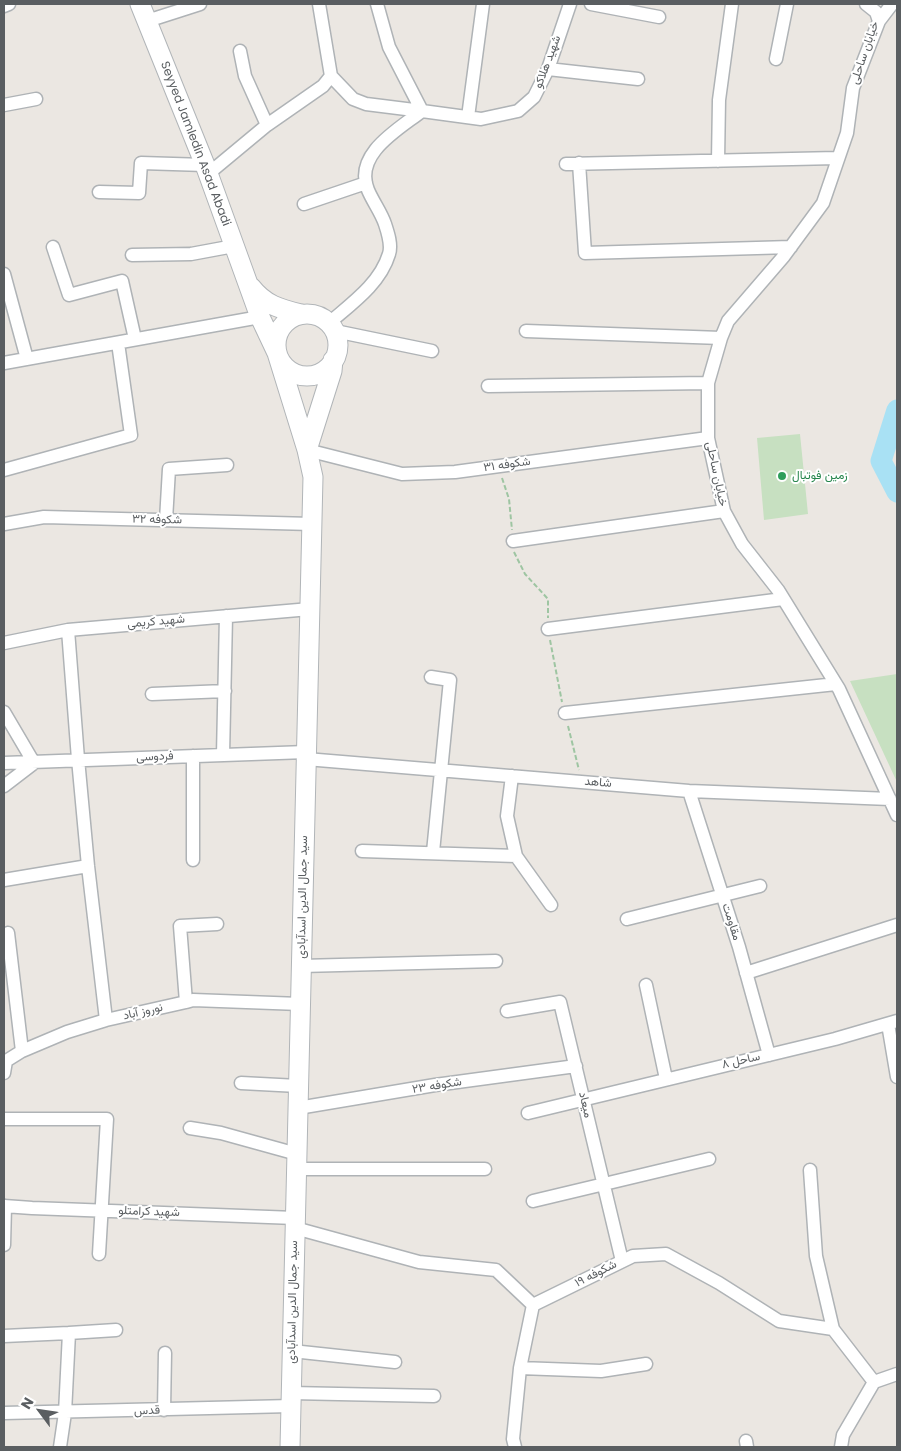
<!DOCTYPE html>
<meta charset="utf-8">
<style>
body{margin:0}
#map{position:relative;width:901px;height:1451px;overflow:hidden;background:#ebe7e2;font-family:Poppins,sans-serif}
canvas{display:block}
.frame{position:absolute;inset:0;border:5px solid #5a5e61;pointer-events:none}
.north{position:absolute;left:15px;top:1386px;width:50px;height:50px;-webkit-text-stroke:4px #fff;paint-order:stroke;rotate:301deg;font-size:14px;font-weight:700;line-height:20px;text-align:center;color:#5a5e61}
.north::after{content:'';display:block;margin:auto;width:18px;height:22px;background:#5a5e61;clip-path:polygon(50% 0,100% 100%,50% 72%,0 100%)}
</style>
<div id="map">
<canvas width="901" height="1451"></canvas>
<div class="frame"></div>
<div class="north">N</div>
</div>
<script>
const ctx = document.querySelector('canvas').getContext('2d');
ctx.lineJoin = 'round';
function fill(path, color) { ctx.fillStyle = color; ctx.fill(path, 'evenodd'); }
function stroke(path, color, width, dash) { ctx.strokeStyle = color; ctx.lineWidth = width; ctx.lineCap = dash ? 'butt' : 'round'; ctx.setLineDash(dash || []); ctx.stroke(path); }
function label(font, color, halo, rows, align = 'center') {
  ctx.font = font + ' Poppins,Vazirmatn,sans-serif'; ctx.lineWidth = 4; ctx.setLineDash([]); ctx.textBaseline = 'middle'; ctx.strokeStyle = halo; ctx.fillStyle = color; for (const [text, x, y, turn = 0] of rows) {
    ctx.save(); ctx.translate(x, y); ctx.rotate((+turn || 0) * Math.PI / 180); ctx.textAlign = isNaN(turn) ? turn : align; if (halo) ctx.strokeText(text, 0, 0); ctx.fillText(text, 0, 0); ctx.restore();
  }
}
const green = new Path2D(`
 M800,434l8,80 -44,6 -7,-82z
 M897,674v108l-47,-101z`);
const river = new Path2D(`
 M897,410l-16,51 16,31`);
const path = new Path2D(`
 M502,478l7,21 3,31
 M514,552l11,22 23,25v19
 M550,640l12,62
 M568,726l11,44`);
const street = new Path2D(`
 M377,4l12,43 33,64
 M591,4l68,13
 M866,4l10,8 3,9 -26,67 -6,45 -24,70 -39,53 -56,65 -7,17 -13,45v55l16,73 18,33 36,46 61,99 58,126
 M4,6l5,-2
 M147,21l53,-17
 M879,21l13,-17
 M240,51l5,25 22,49
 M776,59l11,-55
 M548,69l90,10
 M331,76l22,23 13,5 56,7
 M4,105l32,-6
 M468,117l15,-113
 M718,161l1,-61 13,-96
 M579,163l6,90 206,-6
 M566,164l271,-6
 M208,174l59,-49 56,-39 8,-10 -12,-72
 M99,192l40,1 2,-30 64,2
 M304,204l62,-21
 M53,247l16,48 53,-14 13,58
 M132,255l59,-1 43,-8
 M4,274l23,85
 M329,323c22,-19 51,-39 60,-69 3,-9 -1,-21 -4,-30 -4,-12 -12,-22 -17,-34 -15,-36 31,-61 54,-79l59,8 37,-8 16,-14 14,-28 22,-65
 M335,331l97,20
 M526,331l195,7
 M4,363l256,-46
 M488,386l220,-3
 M307,450l95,24 53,-2 253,-34
 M4,470l127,-35 -13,-92
 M166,520l3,-51 58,-4
 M4,524l40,-7 268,7
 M513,541l211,-30
 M548,629l235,-30
 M68,630l10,129 10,107 18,154
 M4,643l64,-13 242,-21
 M431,677l19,3 -17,172
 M152,694l73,-3
 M4,712l30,51 -30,23
 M565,713l271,-29
 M223,755l3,-139
 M306,759l383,32 201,8
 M4,763l302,-11
 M512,776l-5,40 9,40 35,49
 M689,791l50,156 30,108
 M362,851l154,5
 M193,860v-104
 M4,880l84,-14
 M627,919l133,-33
 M8,933l14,118
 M301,966l195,-5
 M746,973l151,-48
 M646,985l20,94
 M186,1002l-6,-76 37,-2
 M507,1011l53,-9 62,259
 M888,1024l9,53
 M4,1073l2,-12 16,-10 45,-19 39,-12 80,-18 7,-2 107,4
 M241,1083l57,3
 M298,1108l137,-23 141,-19
 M528,1113l307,-74 62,-18
 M4,1119h103l-8,135
 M190,1128l31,5 76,21
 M296,1169h189
 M810,1170l6,86 17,73
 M533,1201l176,-42
 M4,1206l28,2 263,10
 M295,1228l124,34 77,8 37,35 100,-49 33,-2 53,29 60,38 54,8 41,53
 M4,1245l1,-39
 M69,1333l47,-3
 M4,1336l65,-3 -4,80 -5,34
 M292,1351l103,11
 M520,1368l81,3 45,-7
 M291,1393l143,3
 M164,1410l1,-57
 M4,1413l287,-7
 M746,1441l1,6
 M515,1447l-2,-8 7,-71 13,-63
 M841,1447l2,-12 31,-53 23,-8`);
const secondary = new Path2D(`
 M140,4l65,161 55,152 17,36 30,97 6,27 -23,970
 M251,287c14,18 29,22 50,27
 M276 345a31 31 0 1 1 62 0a31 31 0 1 1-62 0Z
 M307,450l25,-79 1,-11`);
const markers = [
 [782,476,5,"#2e9e5b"]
];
const streetNames = [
 ["خیابان ساحلی",865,53,-71],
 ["شهید هلاکو",548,62,-69],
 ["Seyyed Jamledin Asad Abadi",195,144,69],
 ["شکوفه ۳۱",507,465,-8],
 ["خیابان ساحلی",716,474,78],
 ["شکوفه ۳۲",157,520,1],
 ["شهید کریمی",156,622,-5],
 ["فردوسی",155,757,-2],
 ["شاهد",598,783,5],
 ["سید جمال الدین اسدآبادی",303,897,-89],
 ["مقاومت",731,922,72],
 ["نوروز آباد",143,1012,-13],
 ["ساحل ۸",741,1061,-13],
 ["شکوفه ۲۳",437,1086,-9],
 ["میعاد",585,1105,77],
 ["شهید کرامتلو",149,1212,2],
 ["شکوفه ۱۹",596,1274,-27],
 ["سید جمال الدین اسدآبادی",293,1302,-89],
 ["قدس",147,1411,-2]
];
const leisureNames = [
 ["زمین فوتبال",792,476]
];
fill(green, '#c7e0c1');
stroke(river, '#a9e1f4', 21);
stroke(street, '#afb3b6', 15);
stroke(secondary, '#b1b5b8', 21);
stroke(path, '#9ec5a2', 2, [5, 2.5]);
stroke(street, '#fff', 12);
stroke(secondary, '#fff', 19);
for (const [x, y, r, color] of markers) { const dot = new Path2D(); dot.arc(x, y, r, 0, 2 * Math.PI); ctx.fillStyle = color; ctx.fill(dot); stroke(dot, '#fff', 2); }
label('12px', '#5a5e61', '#fff', streetNames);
label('12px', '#27864d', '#fff', leisureNames, 'left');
</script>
